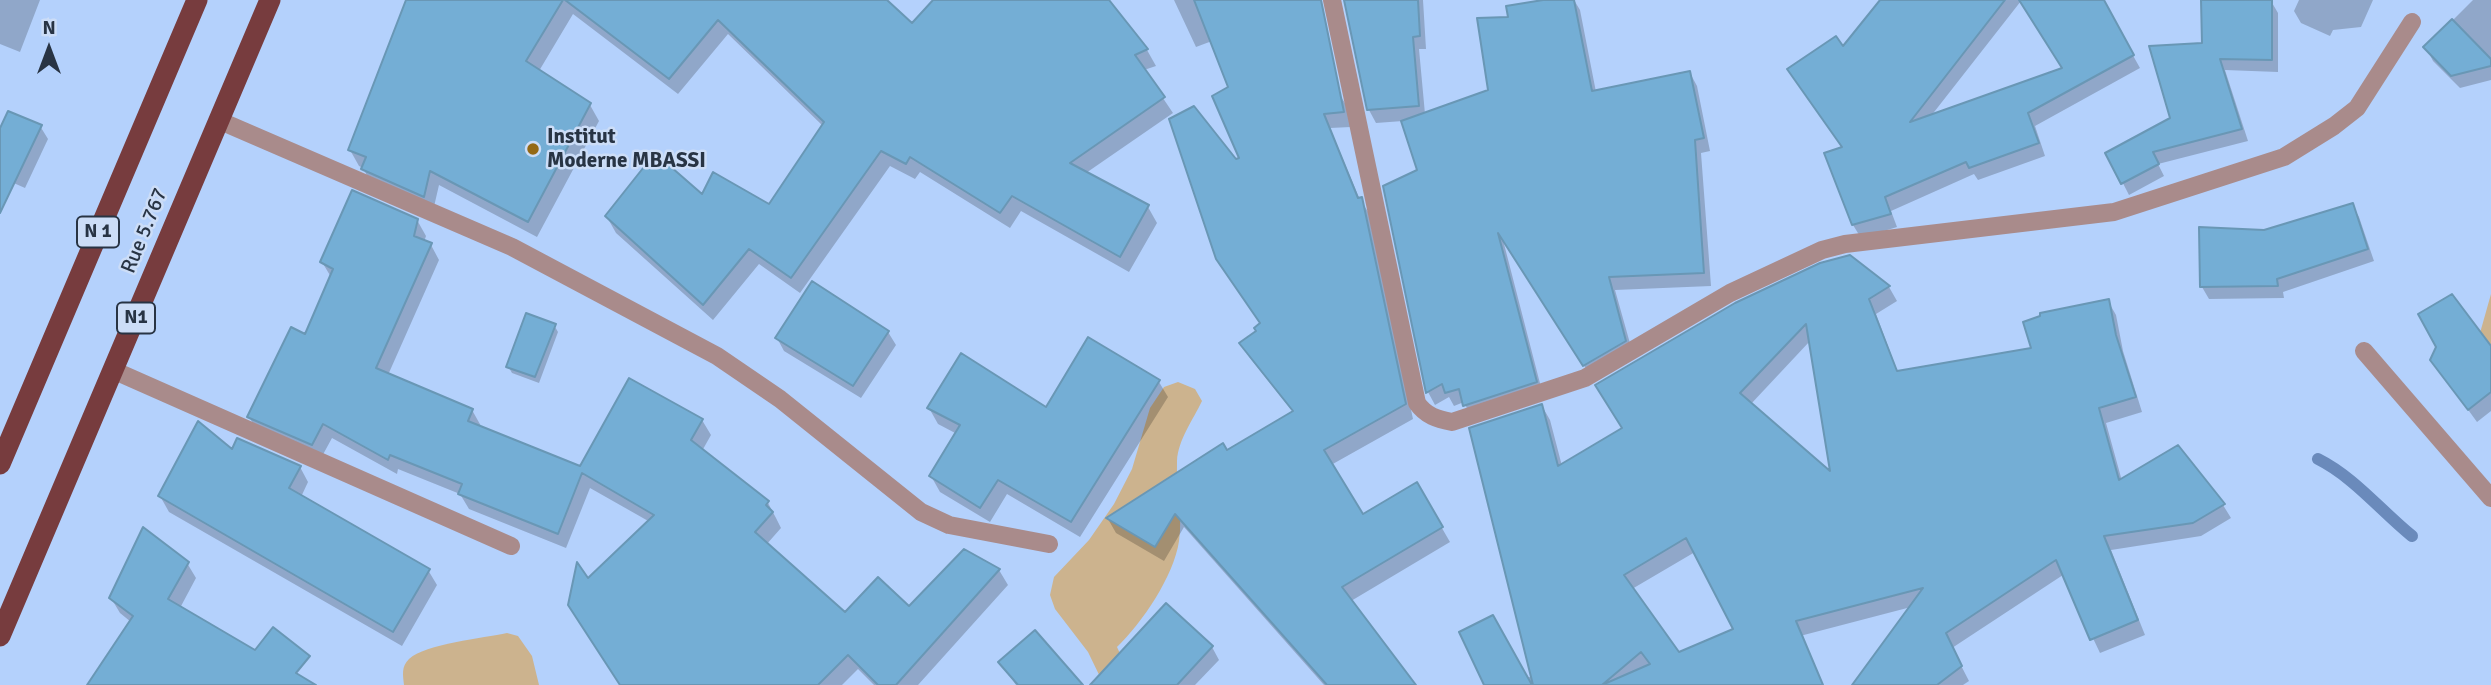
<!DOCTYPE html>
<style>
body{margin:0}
#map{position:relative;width:2491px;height:685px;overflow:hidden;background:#b4d1fc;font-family:Signika,sans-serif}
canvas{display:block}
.north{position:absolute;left:14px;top:14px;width:70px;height:70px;-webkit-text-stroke:5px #ccddf7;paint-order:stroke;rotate:0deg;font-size:19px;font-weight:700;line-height:28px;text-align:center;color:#283444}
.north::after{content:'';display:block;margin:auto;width:24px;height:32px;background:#283444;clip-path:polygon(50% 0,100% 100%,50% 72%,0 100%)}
</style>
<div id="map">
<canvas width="2491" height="685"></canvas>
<div class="north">N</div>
</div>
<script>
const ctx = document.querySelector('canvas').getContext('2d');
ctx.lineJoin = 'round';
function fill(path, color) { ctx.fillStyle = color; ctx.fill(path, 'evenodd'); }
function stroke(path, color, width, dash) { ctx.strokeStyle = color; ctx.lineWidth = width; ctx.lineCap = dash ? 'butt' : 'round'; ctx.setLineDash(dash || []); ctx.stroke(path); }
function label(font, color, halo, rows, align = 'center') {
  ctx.font = font + ' Signika,sans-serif'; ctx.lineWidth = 5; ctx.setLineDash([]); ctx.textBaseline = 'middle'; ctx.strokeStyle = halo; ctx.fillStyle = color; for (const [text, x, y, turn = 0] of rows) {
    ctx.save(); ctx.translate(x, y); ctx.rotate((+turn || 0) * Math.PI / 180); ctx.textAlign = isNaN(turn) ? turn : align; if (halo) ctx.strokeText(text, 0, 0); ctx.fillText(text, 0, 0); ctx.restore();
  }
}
const green = new Path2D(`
 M2491,294v52l-11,-13z
 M1178,382l17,7 7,12c-9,19 -24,39 -25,60 -1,26 6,54 2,80 -5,35 -37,82 -62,106l17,37 -30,1 -16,-33 -33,-43 -5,-14 4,-18 35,-37 25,-36 18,-35 18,-61 14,-21z
 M507,633l11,3 14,20 7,29h-135c-1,-10 -3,-18 5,-26 16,-15 75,-21 98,-26z`);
const shadow = new Path2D(`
 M0,0h40l-20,52 -20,-8z
 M408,0h476l28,26 23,-26h172l40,50 9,16 -12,4 29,43 -87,60 62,34 9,16 -28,49 -108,-61 -11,17 -90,-56 -5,7 -25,-13 -90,127 -41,-29 -46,56 -97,-87 -9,-16 96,-20 66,9 55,-79 -96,-93 -50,60 -105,-80 -34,57 51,34 9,16 -62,116 -98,-52 -6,26 -61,-26 -9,-17 -4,-2 -9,-16z
 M1174,0h126l42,105 -1,-8 6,9 4,21 -21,1 30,72 9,13 44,206 -82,46 32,52 54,-32 33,57 -99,59 63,84h-90l-140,-158 -20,34 -48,-28 -8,-14 185,-107 -43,-54 -9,-14 17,-12 4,-7 -20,-158 -28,-70 16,-9 -18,-47 -16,6z
 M1343,0h80l3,49h-7l6,65 65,-23 20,-72 44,-19h20l6,10 16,82 94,-19 7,13 13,65 -9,2 10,133 -96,4 18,64 -41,24 -89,-138 40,155 -71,24 -8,-17 -10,4 -5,-9 -14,8 -7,-13 -43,-205 35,-16 -17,-50 -27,2 -7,-13 -23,-106z
 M1882,0h220l38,68 -105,58 10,30 -67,24 -4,-6 -83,37 6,16 -36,11 -8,-13 -27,-71 18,-5 -1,-101zM2021,1l43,68 -133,47z
 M2203,0l68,1 7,12v59l-53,-2 23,71 -90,23 6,12 -35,19 -21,-41 64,-35 32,-75z
 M2299,0h74l-12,27 -28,3 -3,6 -29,-13 -7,-12z
 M2473,0h18v80l-31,8 -27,-27 -7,-14z
 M40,126l8,13 -23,49 -25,-11v-45z
 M2352,205l7,12 15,44 -91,31 1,6 -75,1 -7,-12 63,-56z
 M417,220l9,16 -2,6 7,3 8,15 -51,115 84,35 9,16 -1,2 101,41 121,-49 9,15 -9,16 66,52 8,15 5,10 -15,17 80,70 63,-7 90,-38 9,15 -90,100h-44l-16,-16 -16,16h-221l-33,-105 62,-58 -60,-34 -24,60 -97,-39 -9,-15 -62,-25 -1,5 -65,-36 -12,22 -62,-28 -9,-15 57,-80 25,-60 -9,-15z
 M1850,257l39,30 8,14 -21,13 22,59 135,-23 75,-49 8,14 7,36 19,61 -36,11 16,58 101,24 8,13 -30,18 -90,14 34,85 -45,18 -37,-78 -111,73 17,33 -6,4h-100l48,-78 -111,29 12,49h-310l31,-9 9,-270 8,14 12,46 62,-37zM1810,341l22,134 -82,-70zM1695,552l40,78 -56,24 -47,-65z
 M554,325l4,7 -19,51 -27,-10 -4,-7z
 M888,332l8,13 -35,53 -77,-47 -7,-13z
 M2491,349v62l-14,11 -45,-62z
 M1159,382l9,15 -88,140 -73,-43 -17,28 -50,-30 -9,-16 26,-42 -19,-10 -9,-16 118,2z
 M233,451l67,16 8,15 -7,15 127,73 9,15 -35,61 -233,-134 -9,-16z
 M187,563l9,15 -16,30 97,77h-188l42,-63 -11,-9 -9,-15z
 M1212,647l7,13 -24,25h-103z
 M1000,662l81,23h-65z`);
const stream = new Path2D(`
 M2318,459c36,18 63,52 94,77`);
const building = new Path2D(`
 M406,0h157l-37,61 65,42 -63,119 -98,-51 -6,26 -63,-28 5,-12 -18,-7z
 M565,0h322l25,23 21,-23h176l39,49 -13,6 30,42 -95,66 79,42 -29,52 -108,-61 -12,17 -90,-56 -4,7 -25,-13 -90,127 -42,-29 -46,56 -98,-89 50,-63 47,41 11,-22 56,32 55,-82 -106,-102 -49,59z
 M1194,0h127l23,112 -20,2 34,84 4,-1 44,207 -82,46 39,64 54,-32 26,45 -101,60 74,98h-89l-152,-171 -20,33 -49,-29 117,-75 4,7 66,-39 -54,-68 17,-12 -2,-3 6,-5 -44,-64 -47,-140 25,-13 42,53 3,-1 -27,-62 16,-9z
 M1344,0h74l2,36 -7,1 6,69 -52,4z
 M1543,0h31l18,91 98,-20 14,67 -9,2 9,133 -95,4 17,64 -43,25 -85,-133 39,149 -74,24 -4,-17 -14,4 -3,-9 -16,9 -43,-207 34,-16 -16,-49 87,-31 -11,-72 31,-1 -2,-11z
 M1880,0h125l-95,122 152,-54 -43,-68h85l30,55 -106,58 11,30 -70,25 -3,-6 -81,35 6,17 -39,11 -28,-72 18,-6 -55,-78 49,-33 7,10z
 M2201,0h71v60l-52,-1 22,70 -89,23 6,12 -38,20 -16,-31 65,-35 -21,-72 53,-3z
 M2452,19l39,40v7l-40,10 -28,-29z
 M8,111l34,14 -42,88v-85z
 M352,190l66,29 -4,17 18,7 -56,125 97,41 -5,12 112,45 49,-88 74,41 -12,21 78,61 -3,4 7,7 -18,20 90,80 33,-35 31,29 55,-57 36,20 -104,116h-18l-30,-30 -30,30h-198l-52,-80 9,-43 11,16 66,-63 -72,-42 -24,61 -100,-40 4,-10 -72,-29 -2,5 -65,-36 -11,21 -65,-28 44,-90 14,7 28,-65 -13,-7z
 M2353,203l15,46 -91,30 1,7 -78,1 -1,-60 65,3z
 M1850,255l40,31 -21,13 28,72 134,-23 -8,-26 17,-6v-3l69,-14 7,36 20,62 -37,11 20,72 59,-35 47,59 -32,19 -89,13 34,84 -48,20 -34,-80 -110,73 16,33 -25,19h-85l71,-97 -127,33 27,64h-221l48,-21 -9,-12 -39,33h-69l-64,-257 73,-24 16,62 64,-38 -27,-43 140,-82 85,-40zM1806,324l24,147 -90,-78zM1686,538l47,91 -54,23 -55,-77z
 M812,281l77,50 -36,55 -78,-48z
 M2452,294l39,52v46l-23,18 -38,-50 6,-13 -18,-33z
 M526,313l30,11 -21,53 -29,-10z
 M1088,337l72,43 -89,142 -73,-42 -18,28 -51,-32 31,-51 -33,-17 34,-55 85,54z
 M198,421l34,28 5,-11 64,28 -12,22 141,81 -37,63 -235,-136z
 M143,527l46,35 -21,37 87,51 18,-23 37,29 -14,17 20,12h-229l46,-69 -24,-18z
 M1166,603l47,43 -36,39h-87z
 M1493,615l39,70h-48l-25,-53z
 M1035,630l48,55h-65l-20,-23z`);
const minor = new Path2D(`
 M1332,0l85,403c9,13 20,16 35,19l133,-44 145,-85 92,-43 23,-6 269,-32 170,-55 50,-31 23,-18 55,-86
 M218,120l294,127 205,109 63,43 141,113 28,13 100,19
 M2364,351l127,147
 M115,371l396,175`);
const highway = new Path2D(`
 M0,464l197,-464
 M0,636l270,-636`);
const markers = [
 [533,149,7,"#946915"]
];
const shields = [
 [98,232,42],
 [136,318,38]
];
const shieldNames = [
 ["N 1",98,232],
 ["N1",136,318]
];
const poiNames = [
 ["Institut",547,137],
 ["Moderne MBASSI",547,161]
];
const streetNames = [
 ["Rue 5.767",145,231,-68]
];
fill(green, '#ccb38e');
fill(shadow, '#0003');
stroke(stream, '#6a8abb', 12);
fill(building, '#74aed5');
stroke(building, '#6997b5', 2);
stroke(minor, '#a98b8b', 18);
stroke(highway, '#773c3e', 21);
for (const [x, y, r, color] of markers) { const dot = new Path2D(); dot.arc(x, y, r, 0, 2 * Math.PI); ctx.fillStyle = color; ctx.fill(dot); stroke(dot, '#ccddf7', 2.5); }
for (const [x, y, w] of shields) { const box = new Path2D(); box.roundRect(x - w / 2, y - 15.5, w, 31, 5); ctx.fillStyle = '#ccddf7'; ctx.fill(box); stroke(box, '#283444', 2); }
label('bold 19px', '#283444', null, shieldNames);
label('bold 21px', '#283444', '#ccddf7', poiNames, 'left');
label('21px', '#283444', '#ccddf7', streetNames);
</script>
